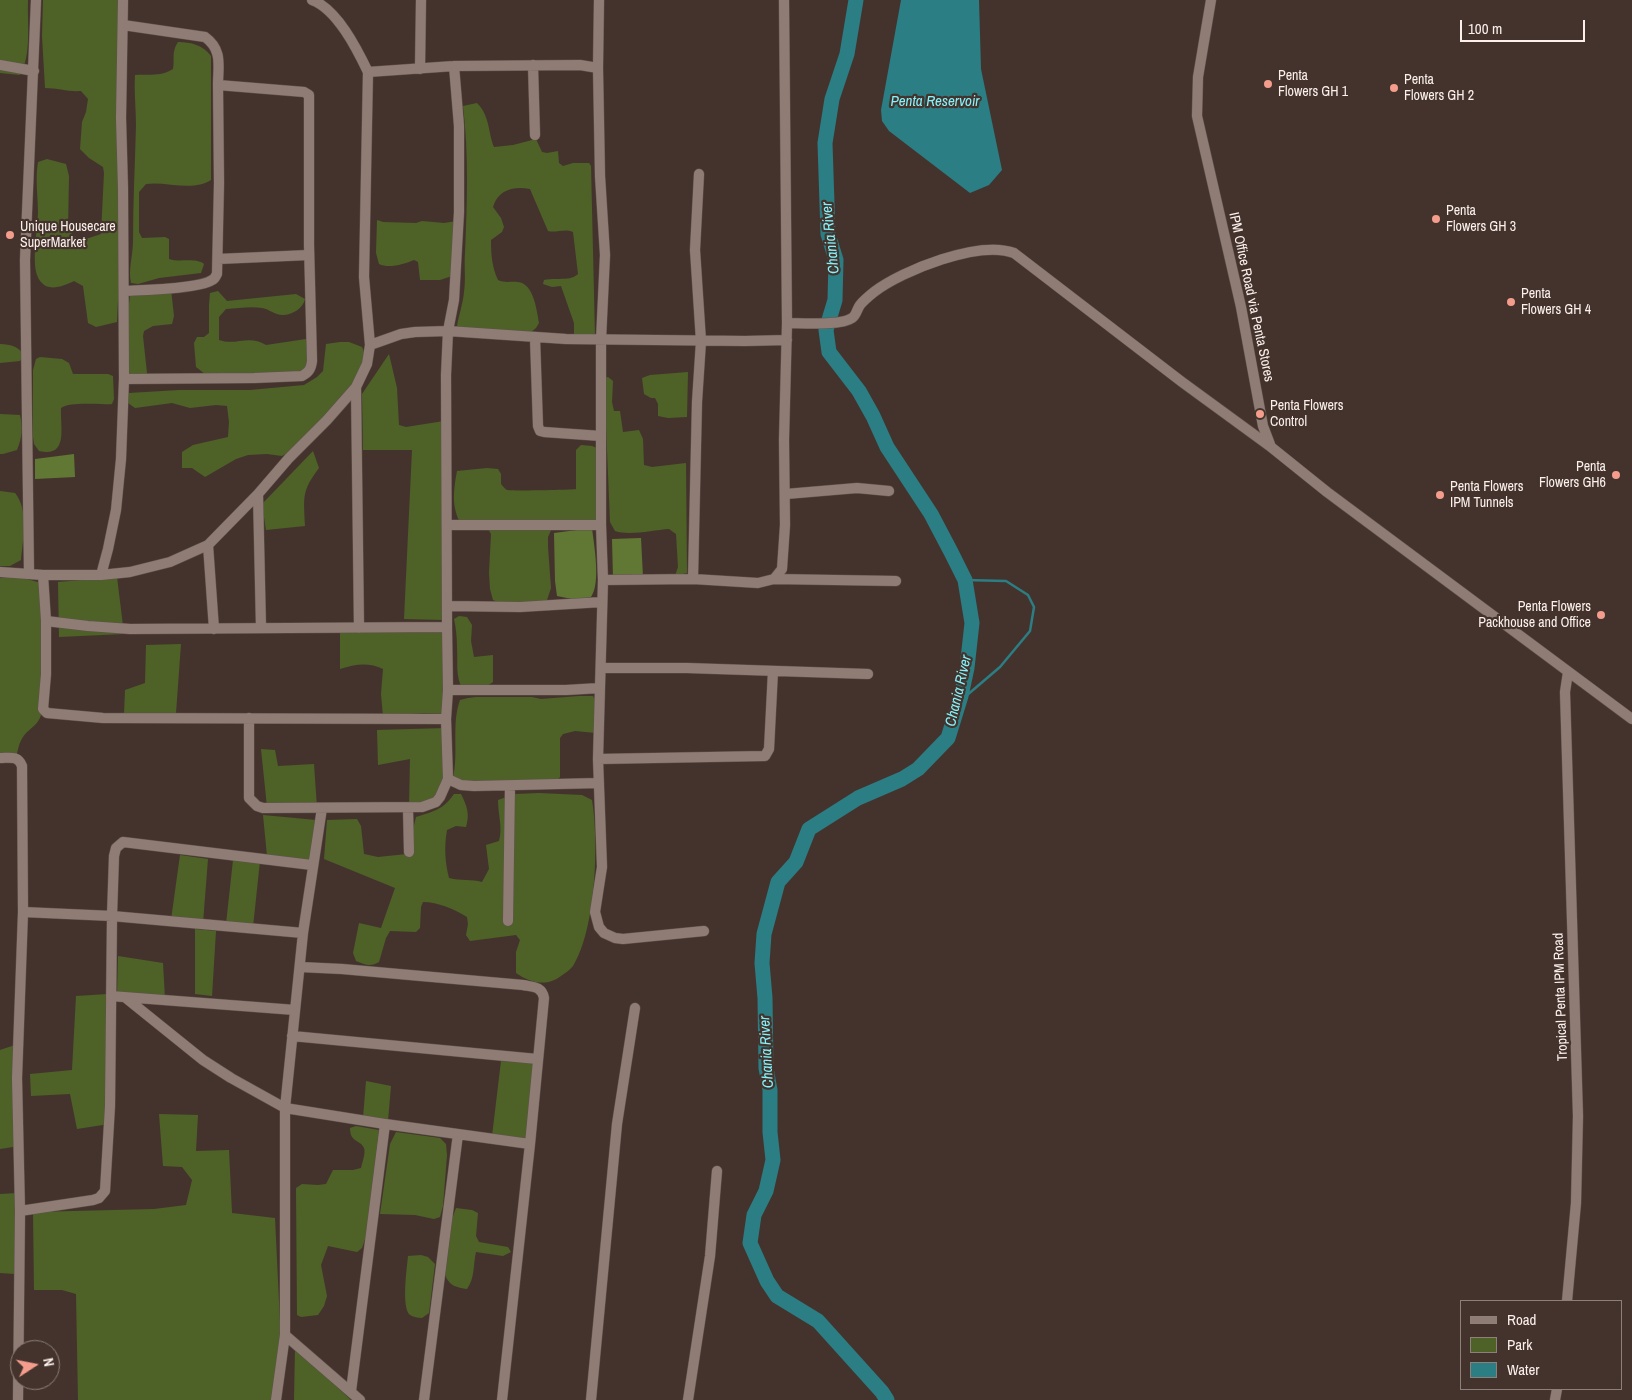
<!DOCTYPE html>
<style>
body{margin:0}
#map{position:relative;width:1632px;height:1400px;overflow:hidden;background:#44332d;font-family:"Archivo Narrow",sans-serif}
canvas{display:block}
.legend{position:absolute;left:1460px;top:1300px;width:162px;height:90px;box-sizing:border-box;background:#44332d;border:1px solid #8d7f79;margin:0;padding:6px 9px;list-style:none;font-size:15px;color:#fbf0ec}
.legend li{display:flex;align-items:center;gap:10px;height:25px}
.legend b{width:25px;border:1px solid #8d7f79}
.north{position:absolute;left:10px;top:1340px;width:50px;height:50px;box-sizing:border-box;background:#44332d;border:1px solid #8d7f79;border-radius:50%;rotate:79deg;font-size:14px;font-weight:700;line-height:20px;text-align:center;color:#fbf0ec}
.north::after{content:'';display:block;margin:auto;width:18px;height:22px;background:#f49d8c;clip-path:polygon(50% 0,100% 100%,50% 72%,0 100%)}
.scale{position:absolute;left:1460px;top:20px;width:125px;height:22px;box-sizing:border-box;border:2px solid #fbf0ec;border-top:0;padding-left:6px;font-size:15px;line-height:18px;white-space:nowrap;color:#fbf0ec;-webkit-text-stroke:4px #44332d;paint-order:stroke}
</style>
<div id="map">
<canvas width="1632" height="1400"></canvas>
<ul class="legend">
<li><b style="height:6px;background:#8f7c75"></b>Road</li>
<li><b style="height:14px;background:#4e6228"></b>Park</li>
<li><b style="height:14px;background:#2b7e84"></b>Water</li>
</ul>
<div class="north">N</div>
<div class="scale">100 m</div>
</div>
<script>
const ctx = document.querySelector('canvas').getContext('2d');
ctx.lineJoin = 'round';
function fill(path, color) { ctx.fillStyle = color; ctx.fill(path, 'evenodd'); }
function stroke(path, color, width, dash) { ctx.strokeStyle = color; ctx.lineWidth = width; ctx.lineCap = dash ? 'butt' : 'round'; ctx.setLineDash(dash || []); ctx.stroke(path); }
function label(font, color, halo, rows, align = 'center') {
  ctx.font = font + ' "Archivo Narrow",sans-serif'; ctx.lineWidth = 4.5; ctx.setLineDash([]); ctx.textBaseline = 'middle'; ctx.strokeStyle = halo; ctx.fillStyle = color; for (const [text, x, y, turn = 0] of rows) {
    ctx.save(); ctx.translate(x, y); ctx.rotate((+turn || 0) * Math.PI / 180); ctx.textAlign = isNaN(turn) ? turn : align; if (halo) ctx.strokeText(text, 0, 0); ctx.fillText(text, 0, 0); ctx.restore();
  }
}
const green = new Path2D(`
 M0,0h28c-1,24 4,54 -8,75l-20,-2z
 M43,0h78l3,169 -7,153 -21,5 -8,-4 -5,-37 -9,-5c-10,5 -25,11 -33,1 -4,-4 -6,-13 -6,-18 -1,-17 2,-35 3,-51 0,-17 -3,-34 0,-51l9,-3 19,5 3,12 -1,54c12,13 18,9 33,4l3,-61 -1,-6 -14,-9 -9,-9 2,-27 4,-10 2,-13 -7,-8c-12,1 -23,-3 -36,-3l-3,-52z
 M178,42c13,0 25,3 33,14v124c-18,12 -45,1 -65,4l-7,8v40l3,6 23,-1 4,2v20c11,4 26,-2 35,5l-3,9 -42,5 -21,6 -7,-1c-3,-13 2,-28 2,-42 0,-39 2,-77 3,-116 0,-17 -2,-33 -1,-50 14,-1 25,2 38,-6 2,-11 -2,-16 5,-27z
 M477,103c13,13 11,29 17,44l19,-2 23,-6 6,13 5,1 11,-2 1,12 4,3 10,-3h16l2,3 4,171 -21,-2v-12l-13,-37 -9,1 -9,-3 1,-4c11,-3 26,2 34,-6l-5,-42c-9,-4 -16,1 -25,-1l-18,-42c-17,-3 -32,1 -37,18l8,11 3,9 -2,5 -11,8c0,15 1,27 7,40 8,4 15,0 24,3 12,5 15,28 17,40l-3,5 -5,4 -69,-4 -5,-2c2,-11 6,-23 7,-34 2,-13 0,-26 1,-39 2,-49 4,-98 -2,-147z
 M377,220l6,2 33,1 6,-2 22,2 13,-2 -5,55 -12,4h-20l-2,-18 -4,-2c-10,4 -25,9 -35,4l-3,-11z
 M171,289l3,27 -2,8 -19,2 -9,5 -1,5 4,37 -2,8 -17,-1v-69l2,-15 6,-3z
 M218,291l9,10 69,-7 9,5c-2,11 -18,19 -28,15 -6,-2 -9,-5 -15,-6 -11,-2 -24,0 -36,1l-7,8v23c17,6 30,-6 47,5l40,-6v7l4,17 -4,6 -19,6 -82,-1 -9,-7 -2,-24 3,-6h7l5,-4v-28l1,-12z
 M340,342h9l13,5 5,12 -4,14 -66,75 -15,8 -15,-2 -19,1 -12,4 -31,18 -13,-9h-10v-16l11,-7 35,-8 1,-15 -2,-16 -11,-1 -26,3 -18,-5 -37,5 -7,-5 1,-10 50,-3h71l54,-5 13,-8 6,-6 3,-27z
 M0,344c11,1 17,1 24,11l-4,6 -20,2z
 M389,354l8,34 2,37 7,2 38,-6 1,199 -41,-1 8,-169h-49l-1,-56z
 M40,357l22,2 7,4 4,11h35l5,2 1,23 -2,5c-15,1 -40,-3 -51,4 -1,19 8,50 -22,43l-5,-7 -1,-7v-67l3,-11z
 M688,372l-1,45 -19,1 -10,-2v-12l-3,-6h-4l-7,-4 -2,-16 8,-3z
 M608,377l5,4 -1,21 2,9h6l3,21 16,-2 4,9 1,26 8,2 34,-4 1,110 -12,3 3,-9 -2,-33 -7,-5c-16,1 -39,7 -54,2l-5,-9 -6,-144z
 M0,414l20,1c3,13 2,23 -3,35l-14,4h-3z
 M581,445l11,1 5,2 2,71 -7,6 -40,3 -4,9v10l3,41 -4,12c-13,6 -42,6 -54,0l-3,-11 -1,-16 2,-39 -4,-7 -23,2c-13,-19 -11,-36 -7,-58l30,-3 11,1 3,5v10c2,2 4,5 6,6 4,1 63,0 69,-1v-39z
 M313,451l6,17c-18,24 -15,29 -14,58l-39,4 -4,-26z
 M0,491l15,2c14,17 8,46 6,67l-11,6h-10z
 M20,577l21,6 9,12 -6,17 -2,99c-3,15 -11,15 -19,26 -5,7 -5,15 -8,23l-15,1v-183z
 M117,577l7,57 -65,3 -1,-55z
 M459,616l8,1 5,8 -1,16 3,16 19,-2v27l-6,4 -24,4c-8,-14 -5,-27 -6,-43 0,-10 -1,-19 -3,-28z
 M374,632l72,1 -1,81 -21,-1 -41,3 -2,-22 2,-25c-14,-7 -28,-5 -43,0v-36z
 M181,644l-5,69 -52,1 1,-24 20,-7 1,-38z
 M579,696h14l4,8 -1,29 -21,-2 -12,3 -3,4v39l-5,6 -88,1 -14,-6c6,-26 -2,-53 7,-78l8,-2 8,-1h56l9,2z
 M446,728l-3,53 -4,16 -30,10 1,-48 -32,6 -1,-35z
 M261,749l14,1 3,16 36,-2 3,44 -50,-1z
 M539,793l43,2 10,5c7,43 4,129 -19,166 -3,4 -8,7 -12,10 -14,11 -31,7 -45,-3v-21l4,-12 -4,-5 -46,6 -4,-6 2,-11 -1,-7c-13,-8 -29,-15 -44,-15l-2,5 -1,21 -4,4 -26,-1 -4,7 -7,24c-8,5 -14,3 -23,-1l-3,-8 6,-30 22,5 14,-40 -71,-29 3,-39 30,-1 4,7 3,28 14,3 29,-3 9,-37c18,-6 27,-7 38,-23h7c6,12 9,20 5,33l-10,-1 -9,4c-3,17 -2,32 2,48 12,3 22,1 33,4l7,-13 -3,-24 13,-4c4,-13 -1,-26 -1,-41l17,-6z
 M263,815l53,5 -1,41 -48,-5z
 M180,855l28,4 -5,64 -32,-3z
 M233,860l27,1 -7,66 -27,-3z
 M195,929l21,2 -4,65 -17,-2z
 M118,956l45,7 2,36 -48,-3z
 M108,994l1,130 -32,5 -7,-35 -39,2 -1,-22 42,-4 4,-74z
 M15,1045l1,81 -3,21 -13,2v-99z
 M501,1061l33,1 -7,79 -35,-5z
 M366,1081l25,5 -3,35 -25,-3z
 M159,1114l39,1 -2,36 33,-1 3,63 43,5 6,125 -7,57h-196l-2,-106 -14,-4h-28l-1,-78 121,-3 32,-4 6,-25 -10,-13 -19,-1z
 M356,1126l23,4 -13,107 -4,11 -5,4 -29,-6 -7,19 6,31 -3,10 -6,9 -17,2 -4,-2 -1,-127 6,-4 16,1 8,-1 7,-14h20l8,-2c1,-5 5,-15 3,-20 -4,-9 -14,-5 -14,-20z
 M396,1132l44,6 6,6 1,11 -4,51 -3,11 -6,2 -19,-4 -35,-1 10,-70z
 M18,1193l-3,81 -15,-1v-79z
 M456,1208l16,2 6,3 -2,23 3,6 29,5 3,5 -8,4 -27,-4c-3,13 -1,26 -9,37 -12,-2 -17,-3 -22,-14l7,-56z
 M421,1255l7,2 7,7 -6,49 -7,5c-4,0 -9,-1 -12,-3 -9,-8 -3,-47 -2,-59z
 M295,1348l56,52h-57z`);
const forest = new Path2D(`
 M74,454l1,23 -40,2v-20z
 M592,528c2,17 9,55 -1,69l-14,3 -20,-4 -2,-15 -1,-48z
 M641,538l2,39 -30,1 -1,-39z`);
const water = new Path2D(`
 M901,0h78l2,69 21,101 -13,15 -19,8 -81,-62 -7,-10 -1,-11z`);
const stream = new Path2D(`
 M965,580l41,1 22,14 6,12 -4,24 -30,36 -34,29`);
const river = new Path2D(`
 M856,0l-9,54 -15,45 -7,44 3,91 8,26 -1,40 -9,30 3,22 30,39 14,25 14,31 44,67 20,38 14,28 7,43 -5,45 -6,28 -13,42 -30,31 -16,10 -44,19 -49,31 -13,33 -18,20 -14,52 -2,29 3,35 1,70 4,22v42l3,28 -7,31 -12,24 -4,28 17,38 10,15 41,25 64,71 5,8`);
const minor = new Path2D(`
 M784,0l3,323
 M1211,0l-13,77 -1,39 44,191 22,119 8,21 56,45 305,227
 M123,25l82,12c18,13 13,29 13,48l86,7 5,3v150l3,116c-1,8 -3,11 -10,15l-48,2 -130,1
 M0,65l34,6
 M533,65l2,70
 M598,68l1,-68
 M420,69l1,-69
 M368,72l86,-6 126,-1 18,3 2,108 5,79 -4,85v185l2,55 -5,179 4,108 -7,45 4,15 5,6 11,5 8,1 81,-8
 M218,259l91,-4
 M124,291c17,-1 75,-2 88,-11 3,-1 3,-3 5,-6l2,-91 -1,-98
 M535,338l3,88 2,5 4,1 57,4
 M370,345l31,-11 14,-2 33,-1 118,8 179,2 42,-1
 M356,387l3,241
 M258,494l3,134
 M786,494l71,-6 32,3
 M447,525h154
 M208,545l6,84
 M0,572l43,3 3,46
 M29,573l-4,-313 11,-260
 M43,575h58l29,-3 40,-10 38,-17 50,-51 31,-36 38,-38 29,-33 11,-23 3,-19 -6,-68 4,-205c-11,-23 -31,-63 -56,-72
 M101,575l7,-26 8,-39 5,-51 3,-80 -1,-190 -2,-71 2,-118
 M693,579l4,-177 4,-61 -6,-91 4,-76
 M774,579l122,2
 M603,580l90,-1 65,4 16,-4 8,-10 3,-44 -1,-85 3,-117c14,0 54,3 65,-5 4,-2 5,-9 8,-13 4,-5 9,-9 14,-13 29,-22 105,-52 140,-39l168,129 89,65
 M448,606l72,1 82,-5
 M447,627l-1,-252 2,-44 6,-31 5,-88v-86l-5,-60
 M601,668h86l181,6
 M448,690h118l34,-2
 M249,718v80l8,8 6,2 159,-1 14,-5 4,-5 8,-18 -2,-60 2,-29 -1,-63 -317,2 -42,-3 -42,-5v53l-3,35 4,4 56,5 343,1
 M0,758c9,0 18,-3 22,8l1,146
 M598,759l167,-3 4,-7 4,-78
 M448,779l13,6 13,1 125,-3
 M322,808l-19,125 -18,175 100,16 145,20 -28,256
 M408,808l1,44
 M508,921l2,-135
 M300,967l42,2 181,16c9,2 19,1 21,13l-14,146
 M111,996l184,14
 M126,998l77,62 28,18 54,30v227l-9,65
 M292,1036l245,23
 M20,1211l73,-11 6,-2 6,-7 5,-85 2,-190 191,17
 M1567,1301l9,-98 2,-87 -13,-424 3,-20
 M285,1335l75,65
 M351,1391l34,-267
 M18,1400l2,-189 -3,-133 6,-166 89,4 2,-60 2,-8 7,-6 189,23
 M424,1400l34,-266
 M591,1400l26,-276 18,-116
 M688,1400l22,-144 7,-85
 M1555,1400l2,-11`);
const markers = [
 [1268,84,5,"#f49d8c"],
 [1394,88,5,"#f49d8c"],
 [1436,219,5,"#f49d8c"],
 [10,235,5,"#f49d8c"],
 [1511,302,5,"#f49d8c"],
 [1260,414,5,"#f49d8c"],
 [1616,475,5,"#f49d8c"],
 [1440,495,5,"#f49d8c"],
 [1601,615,5,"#f49d8c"]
];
const poiNames = [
 ["Penta",1278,76],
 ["Flowers GH 1",1278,92],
 ["Penta",1404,80],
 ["Flowers GH 2",1404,96],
 ["Penta",1446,211],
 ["Flowers GH 3",1446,227],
 ["Unique Housecare",20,227],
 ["SuperMarket",20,243],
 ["Penta",1521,294],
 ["Flowers GH 4",1521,310],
 ["Penta Flowers",1270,406],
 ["Control",1270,422],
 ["Penta",1606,467,"right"],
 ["Flowers GH6",1606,483,"right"],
 ["Penta Flowers",1450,487],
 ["IPM Tunnels",1450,503],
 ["Penta Flowers",1591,607,"right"],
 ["Packhouse and Office",1591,623,"right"]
];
const streetNames = [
 ["IPM Office Road via Penta Stores",1251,297,78],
 ["Tropical Penta IPM Road",1561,997,-92]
];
const waterNames = [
 ["Penta Reservoir",935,102],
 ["Chania River",831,238,-96],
 ["Chania River",959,691,-77],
 ["Chania River",767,1052,-93]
];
fill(green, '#4e6228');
fill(forest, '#617834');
fill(water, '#2b7e84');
stroke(stream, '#2b7e84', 2.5);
stroke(river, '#2b7e84', 15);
stroke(minor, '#60524d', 11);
stroke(minor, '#8f7c75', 10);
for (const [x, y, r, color] of markers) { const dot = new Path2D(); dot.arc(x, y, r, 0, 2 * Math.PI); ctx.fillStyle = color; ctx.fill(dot); stroke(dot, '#44332d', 2); }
label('14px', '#fbf0ec', '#44332d', poiNames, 'left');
label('14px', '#fbf0ec', '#44332d', streetNames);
label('italic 15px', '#84f3fb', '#44332d', waterNames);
</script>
